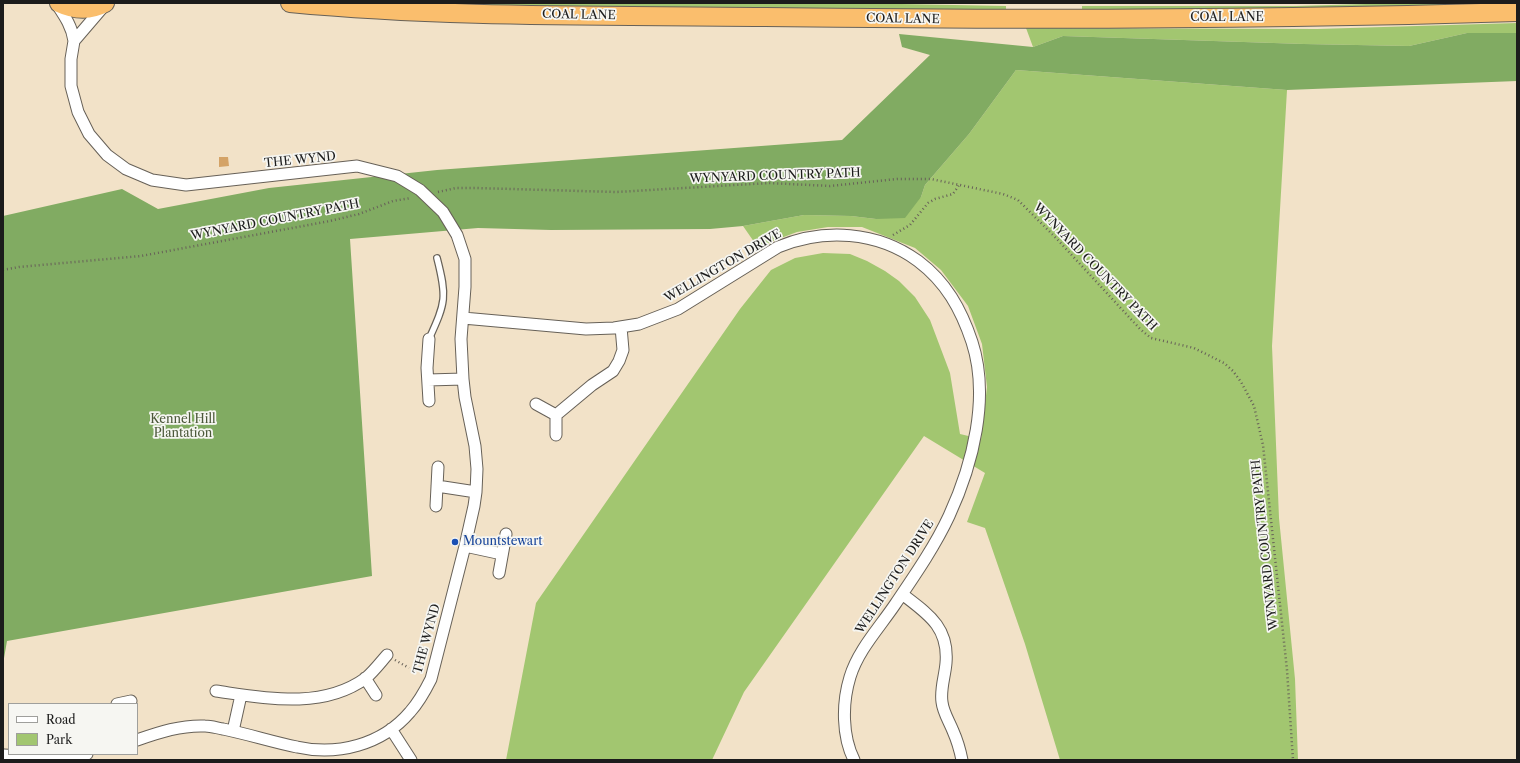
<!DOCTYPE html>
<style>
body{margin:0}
#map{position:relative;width:1520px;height:763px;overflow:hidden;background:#f2e2c8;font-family:"Libre Caslon Text",serif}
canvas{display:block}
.frame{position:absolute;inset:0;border:4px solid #1c1c1c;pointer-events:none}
.legend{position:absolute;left:8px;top:703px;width:130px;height:52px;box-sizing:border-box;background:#f6f6f2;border:1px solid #9f9f9c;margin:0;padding:5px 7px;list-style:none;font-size:12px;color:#1c1c1c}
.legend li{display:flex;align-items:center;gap:8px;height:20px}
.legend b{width:20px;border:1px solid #9f9f9c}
</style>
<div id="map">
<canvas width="1520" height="763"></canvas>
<div class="frame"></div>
<ul class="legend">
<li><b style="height:5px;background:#fff"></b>Road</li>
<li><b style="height:11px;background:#a2c670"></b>Park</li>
</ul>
</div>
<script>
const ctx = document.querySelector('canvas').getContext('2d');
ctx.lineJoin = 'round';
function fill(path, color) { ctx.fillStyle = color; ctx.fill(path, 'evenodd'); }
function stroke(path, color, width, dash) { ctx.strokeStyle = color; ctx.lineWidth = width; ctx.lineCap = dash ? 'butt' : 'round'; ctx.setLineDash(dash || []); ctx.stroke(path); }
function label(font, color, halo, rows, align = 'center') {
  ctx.font = font + ' "Libre Caslon Text",serif'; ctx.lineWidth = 3.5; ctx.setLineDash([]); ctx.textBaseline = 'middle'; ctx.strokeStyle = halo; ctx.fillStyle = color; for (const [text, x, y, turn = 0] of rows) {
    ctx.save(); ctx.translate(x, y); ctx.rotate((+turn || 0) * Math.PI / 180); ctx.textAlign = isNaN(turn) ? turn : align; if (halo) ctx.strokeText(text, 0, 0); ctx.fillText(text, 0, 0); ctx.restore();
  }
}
const green = new Path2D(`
 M413,3h436l157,3v7l-502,-5z
 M1401,3h116v10l-435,3v-10h214z
 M1517,23v10h-50l-58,13 -105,-2 -241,-8 -30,11 -7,-19 291,1z
 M1016,70l271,20 -15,256 7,172 16,161 3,81h-238l-35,-116 -40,-116 -18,-6 18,-49 -61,-37 -180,256 -32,68h-206l30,-157 204,-294 31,-39 24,-12 28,-5 27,1 17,7 18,10 14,10 16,16 15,23 20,53 10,61 21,5 6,-52 -5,-43 -14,-38 -27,-36 -26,-22 -53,-21h-34l-31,5 -24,9 -14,8 -16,-23 61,-11 47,1 25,3 45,-22 4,-12 44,-51z`);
const forest = new Path2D(`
 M1467,33h50v48l-230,9 -271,-20 -47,64 -44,51 -4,12 -16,21 -29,1 -25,-3 -47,-1 -61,11 -33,3 -159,1 -73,-2 -128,11 22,337 -365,65 -4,23v-448l119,-27 36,20 111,-21 168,-18 405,-30 88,-85 -28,-8 -3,-13 134,13 30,-11 241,8 105,2z`);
const building = new Path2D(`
 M219,157h9l1,9 -10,1z`);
const path = new Path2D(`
 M438,192l18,-4h20l140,4 153,-9 61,3 67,-7h34l72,15 15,6 38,38 84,91 11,9 43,10 30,15 9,8 8,11 13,24 9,39 24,225 6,90
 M893,235l17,-10 18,-22 7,-4 18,-5 6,-9
 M3,270l16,-3 122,-11 189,-35 29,-7 34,-13 18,-3
 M395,660l14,8`);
const service = new Path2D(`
 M429,339c17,-37 18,-42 8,-81`);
const minor = new Path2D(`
 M56,3c8,12 16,23 18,38
 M104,6l-30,35 -3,18v27l7,26 11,22 18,21 19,14 26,11 34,5 171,-19 40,10 23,14 23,22 14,23 8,24v28l-4,52 2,40 2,18 10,49 2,23 -1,23 -2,14 -9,40 -34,133c-6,12 -12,23 -21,33 -28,33 -73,44 -113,35 -25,-5 -49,-13 -74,-18 -6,-1 -12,-3 -18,-3 -24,-1 -45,6 -68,14
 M463,318l123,11 28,-1 25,-4 39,-15 100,-62c46,-19 99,-16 140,14 28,21 43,48 54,81 18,55 1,122 -23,174 -14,30 -34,59 -53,87 -16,24 -38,47 -46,74 -8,26 -8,59 4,83
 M429,339l-2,29 2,33
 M428,380l35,-1
 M536,404l20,11v20
 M556,415l36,-30 21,-14 6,-10 4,-11 -2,-23
 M437,486l39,6
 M436,506l2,-39
 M465,546l37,8
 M499,573l7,-39
 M902,594c26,20 47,33 44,69 -1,13 -6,26 -4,39 1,10 7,19 11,29 4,9 7,19 9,29
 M365,678l11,17
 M216,691c49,7 106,19 150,-13 8,-7 14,-15 21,-23
 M117,704l14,-3
 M391,729l20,31
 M233,731l8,-36
 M3,755c28,2 55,4 84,-1`);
const trunk = new Path2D(`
 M59,3c15,7 31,8 46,0
 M290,3c158,15 316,12 475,14 250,3 501,3 752,-5`);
const markers = [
 [455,542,4,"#1a4fb4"]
];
const streetNames = [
 ["COAL LANE",579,15,1],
 ["COAL LANE",1227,18],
 ["COAL LANE",903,19,1],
 ["THE WYND",300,160,-6],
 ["WYNYARD COUNTRY PATH",775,176,-2],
 ["WYNYARD COUNTRY PATH",275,220,-11],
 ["WELLINGTON DRIVE",723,266,-30],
 ["WYNYARD COUNTRY PATH",1095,267,46],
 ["WYNYARD COUNTRY PATH",1265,545,-96],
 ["WELLINGTON DRIVE",895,577,-57],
 ["THE WYND",427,639,-75]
];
const parkNames = [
 ["Kennel Hill",183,420],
 ["Plantation",183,434]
];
const transitNames = [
 ["Mountstewart",463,542]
];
fill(green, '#a2c670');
fill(forest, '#81ab62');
fill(building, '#d4a367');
stroke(service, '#676158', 8);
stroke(minor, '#676158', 13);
stroke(trunk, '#676158', 20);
stroke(path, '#676158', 2.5, [1, 3]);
stroke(service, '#fff', 5.5);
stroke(minor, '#fff', 11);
stroke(trunk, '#fabe6d', 18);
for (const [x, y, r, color] of markers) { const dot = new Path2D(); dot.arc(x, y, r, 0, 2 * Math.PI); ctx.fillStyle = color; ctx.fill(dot); stroke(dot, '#f6f6f2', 1.5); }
label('12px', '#1c1c1c', '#f6f6f2', streetNames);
label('12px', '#4b5839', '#f6f6f2', parkNames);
label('12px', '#164399', '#f6f6f2', transitNames, 'left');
</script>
